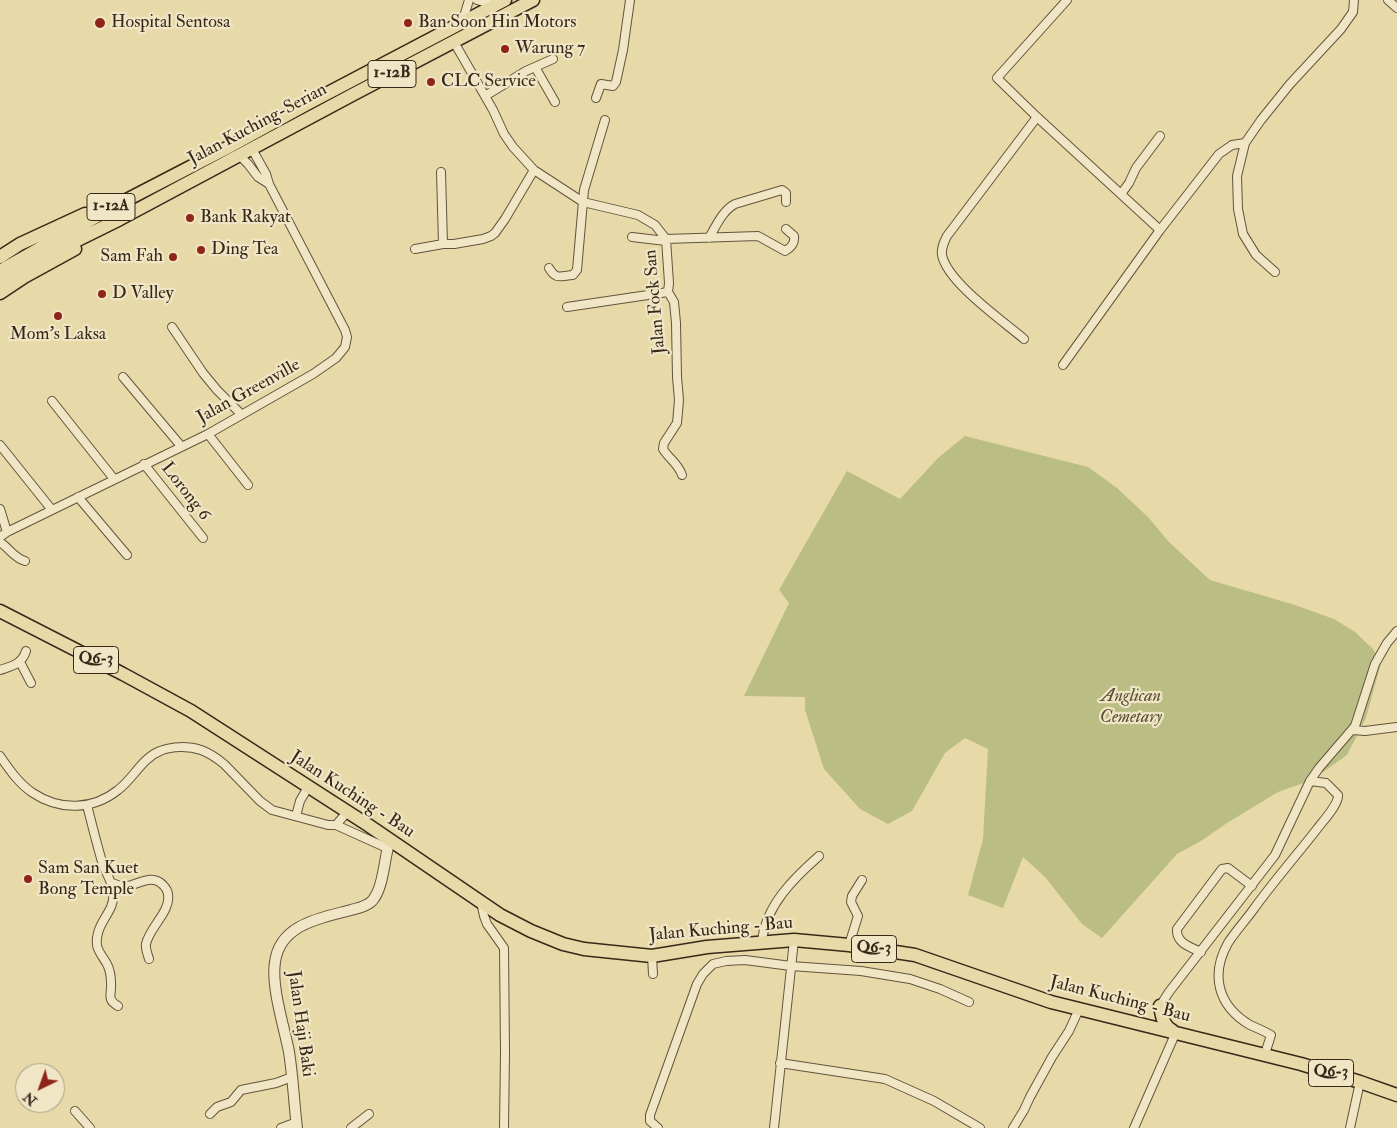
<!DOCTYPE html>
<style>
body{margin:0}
#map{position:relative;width:1397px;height:1128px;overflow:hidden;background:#e8d9a8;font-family:"IM FELL Double Pica",serif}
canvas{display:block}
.north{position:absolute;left:15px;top:1063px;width:50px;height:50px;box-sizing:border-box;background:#f0e6c6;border:1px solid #a69a81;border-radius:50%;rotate:222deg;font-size:14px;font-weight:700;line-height:20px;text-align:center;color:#372819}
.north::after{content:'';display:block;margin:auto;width:18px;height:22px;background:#8f2418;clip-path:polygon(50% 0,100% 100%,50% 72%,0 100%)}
</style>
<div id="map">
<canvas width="1397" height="1128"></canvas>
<div class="north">N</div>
</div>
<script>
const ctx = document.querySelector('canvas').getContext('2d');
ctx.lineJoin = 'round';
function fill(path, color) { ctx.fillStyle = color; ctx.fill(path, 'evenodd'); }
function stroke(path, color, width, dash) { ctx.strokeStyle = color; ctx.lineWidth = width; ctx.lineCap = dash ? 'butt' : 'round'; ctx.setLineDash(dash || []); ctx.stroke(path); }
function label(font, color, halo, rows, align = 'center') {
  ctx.font = font + ' "IM FELL Double Pica",serif'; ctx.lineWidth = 4.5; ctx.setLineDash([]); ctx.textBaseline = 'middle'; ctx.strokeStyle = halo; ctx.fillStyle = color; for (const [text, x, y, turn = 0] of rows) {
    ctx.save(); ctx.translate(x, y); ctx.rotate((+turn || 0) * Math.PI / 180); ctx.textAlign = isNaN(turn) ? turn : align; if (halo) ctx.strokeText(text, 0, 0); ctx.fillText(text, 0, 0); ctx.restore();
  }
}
const green = new Path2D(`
 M965,436l123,31 29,21 31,29 21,25 41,38 85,25 39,14 21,13 18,17 8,14 -15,55 -19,37 -35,25 -34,12 -51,31 -26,18 -24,13 -75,84 -20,-14 -37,-47 -22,-20 -20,51 -35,-13 15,-56 5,-90 -23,-11 -20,15 -33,58 -24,13 -28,-15 -36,-40 -19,-59v-13l-61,-1 45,-93 -10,-13 68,-119 53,28 38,-41z`);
const minor = new Path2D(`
 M477,0l17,5
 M1067,0l-70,78 40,39 123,113
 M1388,0l9,8
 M462,23l7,-23
 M454,42l39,68 11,24 9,13 21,23 49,32 55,13 17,10 11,14 3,44 -1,9 6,10 2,21 1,54 2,23 -2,23 -13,20 -1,6c6,10 15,14 19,26
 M535,67l20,35
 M485,96l41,-25 27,-12
 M596,98l5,-14 12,2 3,-4 7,-32 7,-50
 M240,156l8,8 10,13 11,7
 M441,172l2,72
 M1121,194l8,-11 7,-15 24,-32
 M632,237l34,4
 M709,238c7,-12 14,-28 26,-34l47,-14 4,3v9
 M666,239l92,-3 27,15c7,-4 10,-8 9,-15l-8,-7
 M415,249l28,-5h11l29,-5 8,-3 4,-3 10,-14 29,-49
 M549,268c7,12 11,8 24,7l4,-5 7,-80 21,-70
 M1275,272l-19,-17 -13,-21 -5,-25 -1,-33 8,-33 16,-23 29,-36 51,-55 12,-17 1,-12
 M567,307l101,-15
 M172,327l31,46 14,17 24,24
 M1024,339c-21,-18 -77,-57 -82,-84 -1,-7 2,-13 5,-19l90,-119
 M1063,365l97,-135 59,-76 13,-9 13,-2
 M123,377l58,69
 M52,401l62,78
 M208,434l40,51
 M0,445l52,65
 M144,464l59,74
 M78,497l49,58
 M0,509l7,23
 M0,537l7,-5 201,-98 105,-60 23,-16 9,-11 2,-10 -2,-7 -76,-146 -3,-10 -14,-25
 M0,542c9,6 14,16 25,19
 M20,662l11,21
 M0,670c12,-4 22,-6 26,-19
 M1353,730l12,1 32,-4
 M0,756c9,13 19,28 33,37 27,18 60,17 85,-3 15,-11 24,-32 42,-39 12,-5 29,-5 41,-1 8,3 17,9 23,14l36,37 12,9 56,15h8l12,-14
 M87,805c5,20 10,40 16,60 4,10 10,18 10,29 2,15 -12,25 -15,39 -4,15 2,19 9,31 3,6 4,13 4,19 1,12 -5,16 7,23
 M296,816l4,-15 8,-14
 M336,825l51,23
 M112,883c5,2 9,4 15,3 11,-1 25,-13 36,-1 2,2 5,6 5,10 3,16 -19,33 -22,49 -1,5 2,11 3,15
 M481,902l3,14 3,8 17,24 1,105 -1,75
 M762,942c3,-36 32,-64 57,-86
 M849,945l9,-29 -7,-14 1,-6 10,-16
 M1201,952c-11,-5 -25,-9 -24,-23l45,-60 6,-1 24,18
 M652,956l1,18
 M1159,1009l3,-6 7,-11 106,-137 35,-74 9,-13 36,-42 20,-62 12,-21 10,-12
 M1265,1054l6,-19c-7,-4 -14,-7 -21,-10 -32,-19 -40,-50 -22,-82 7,-11 17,-22 25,-33 20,-28 43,-54 64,-81 6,-8 22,-25 21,-34l-12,-12 -16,-2
 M780,1063l105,16 49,22 46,27
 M75,1111l15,17
 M210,1114l7,-7 14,-5 10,-12 35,-7 16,-6
 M281,1128l16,-6
 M351,1128l18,-14
 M658,1128l-8,-7v-6l47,-131 6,-10 10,-10 13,-3 19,-1 46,6 70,5 49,8 30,10 29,13
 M774,1128l20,-188
 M1013,1128l11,-18 6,-13 22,-40 17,-26 10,-22
 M1134,1128l42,-96
 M1350,1128l10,-46`);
const tertiary = new Path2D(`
 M297,1128c-3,-25 -4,-51 -8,-76 -5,-26 -18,-65 -14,-90 5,-38 46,-44 76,-52 7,-2 15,-3 21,-9 12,-13 12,-44 18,-61`);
const primary = new Path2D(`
 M0,611l123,63 68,37 177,114 132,90 31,16 32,13 21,5 68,7 55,-9 87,-7 55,5 66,10 136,47 250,62 59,18 37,13
 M1160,1006c2,11 3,20 13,25`);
const trunk = new Path2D(`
 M0,257l20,-13 65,-30
 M0,271l113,-64 112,-58 82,-45 198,-104
 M0,282l35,-21 85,-42 232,-124 181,-95
 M0,293l24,-16 51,-28`);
const markers = [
 [100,23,6,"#8f2418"],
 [408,23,5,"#8f2418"],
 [505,49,5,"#8f2418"],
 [431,82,5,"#8f2418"],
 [190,218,5,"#8f2418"],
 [201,250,5,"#8f2418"],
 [173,257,5,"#8f2418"],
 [102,294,5,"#8f2418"],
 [58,316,5,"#8f2418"],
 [28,879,5,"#8f2418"]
];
const shields = [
 [392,74,48],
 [111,207,48],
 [96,660,45],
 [874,949,45],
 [1331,1073,45]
];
const shieldNames = [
 ["1-12B",392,74],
 ["1-12A",111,207],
 ["Q6-3",96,660],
 ["Q6-3",874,949],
 ["Q6-3",1331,1073]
];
const poiNames = [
 ["Hospital Sentosa",111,23],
 ["Ban Soon Hin Motors",418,23],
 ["Warung 7",515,49],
 ["CLC Service",441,82],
 ["Bank Rakyat",200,218],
 ["Ding Tea",211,250],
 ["Sam Fah",163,257,"right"],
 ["D Valley",112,294],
 ["Mom's Laksa",58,335,"center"],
 ["Sam San Kuet",38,869],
 ["Bong Temple",38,890]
];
const streetNames = [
 ["Jalan Kuching-Serian",258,125,-28],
 ["Jalan Fock San",656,302,-95],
 ["Jalan Greenville",249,392,-29],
 ["Lorong 6",185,492,52],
 ["Jalan Kuching - Bau",352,795,33],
 ["Jalan Kuching - Bau",721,930,-5],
 ["Jalan Kuching - Bau",1120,1000,14],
 ["Jalan Haji Baki",300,1024,82]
];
const parkNames = [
 ["Anglican",1131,697],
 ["Cemetary",1131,718]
];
fill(green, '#bbbe84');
stroke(minor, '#63543d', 10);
stroke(tertiary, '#63543d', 12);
stroke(primary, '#372819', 15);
stroke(trunk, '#372819', 15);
stroke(minor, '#f0e6c6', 8);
stroke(tertiary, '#f0e6c6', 10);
stroke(primary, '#e8d9a8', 12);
stroke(trunk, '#e8d9a8', 12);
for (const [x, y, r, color] of markers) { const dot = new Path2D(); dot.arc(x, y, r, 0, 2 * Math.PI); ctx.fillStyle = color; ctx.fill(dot); stroke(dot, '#f0e6c6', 2); }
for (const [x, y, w] of shields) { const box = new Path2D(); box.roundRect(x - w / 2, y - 13.5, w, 27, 4); ctx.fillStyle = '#f0e6c6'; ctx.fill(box); stroke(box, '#372819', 1); }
label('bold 16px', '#372819', null, shieldNames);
label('18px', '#372819', '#f0e6c6', poiNames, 'left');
label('18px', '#372819', '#f0e6c6', streetNames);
label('italic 18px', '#584e34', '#f0e6c6', parkNames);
</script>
